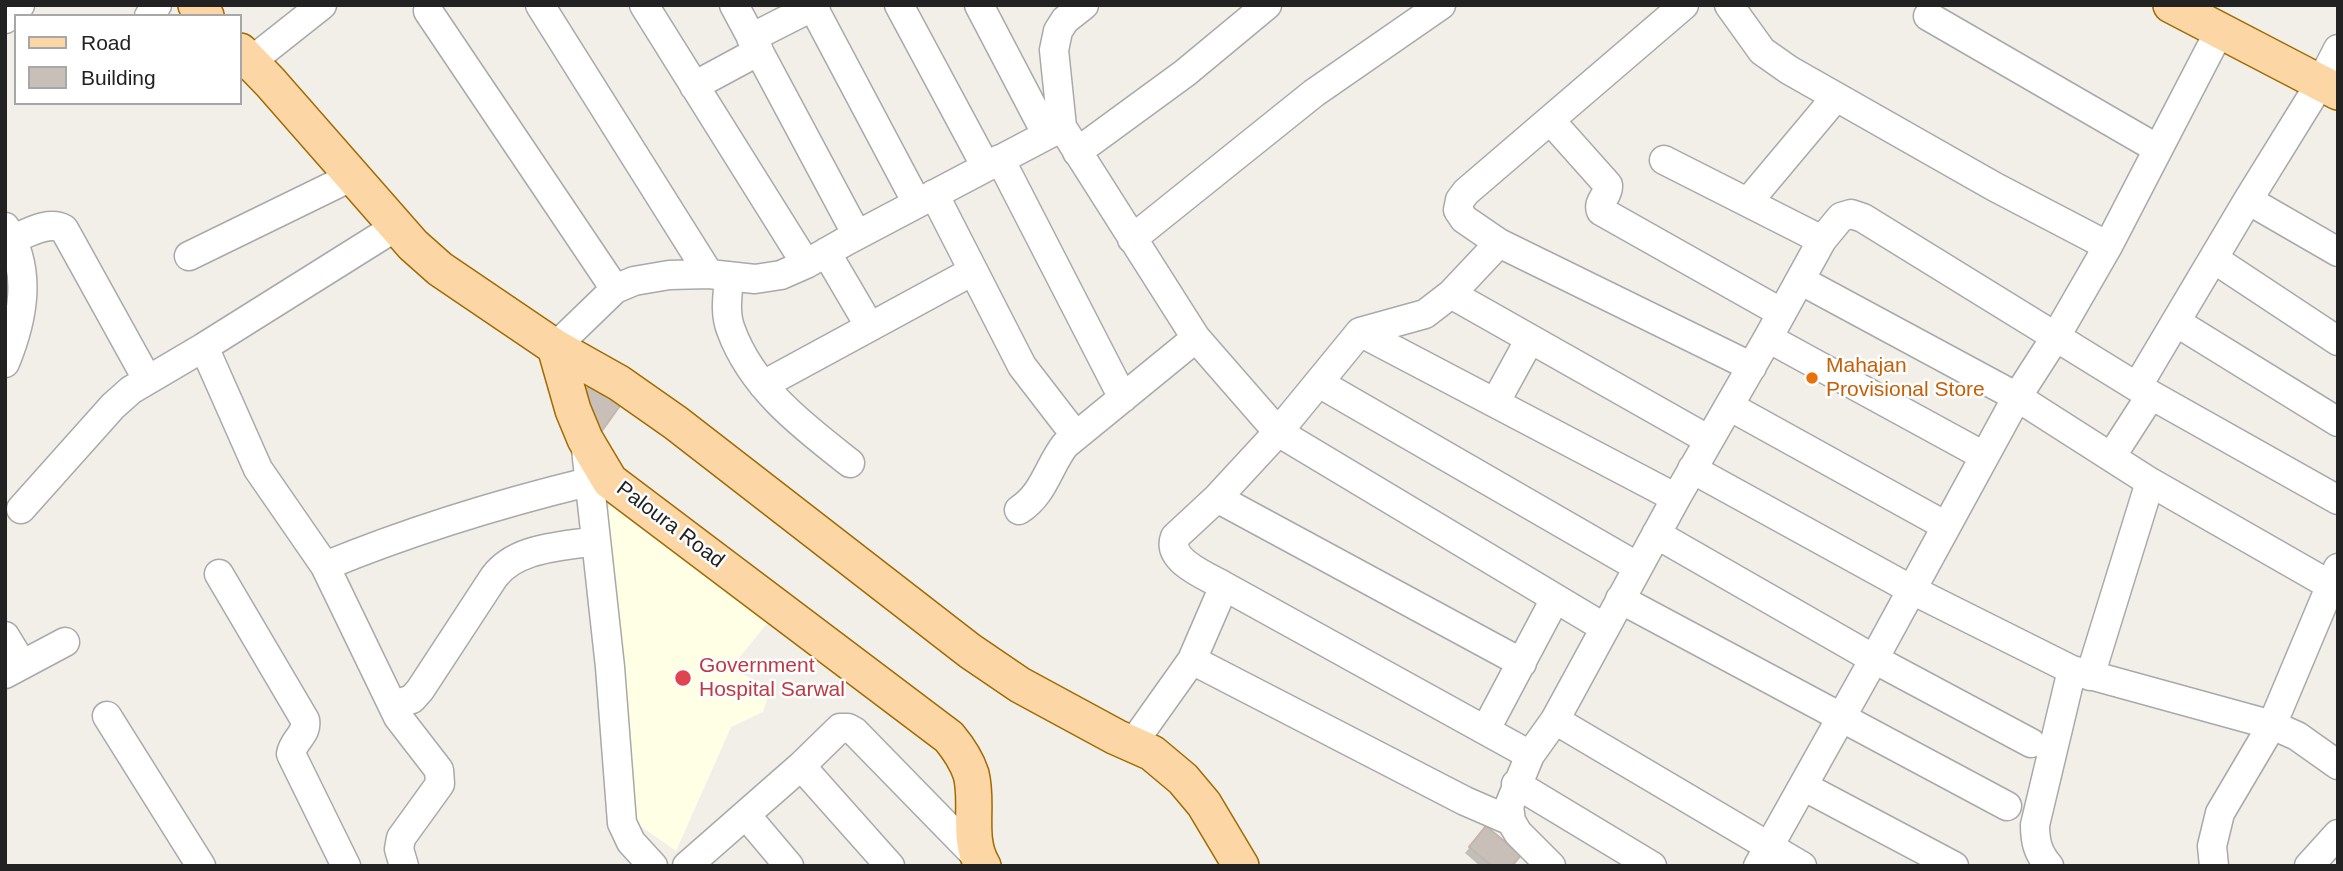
<!DOCTYPE html>
<style>
body{margin:0}
#map{position:relative;width:2343px;height:871px;overflow:hidden;background:#f2efe9;font-family:Helvetica,sans-serif}
canvas{display:block}
.frame{position:absolute;inset:0;border:7px solid #222;pointer-events:none}
.legend{position:absolute;left:14px;top:14px;width:228px;height:91px;box-sizing:border-box;background:#fff;border:2px solid #a7a7a7;margin:0;padding:9px 12px;list-style:none;font-size:21px;color:#222}
.legend li{display:flex;align-items:center;gap:14px;height:35px}
.legend b{width:35px;border:2px solid #a7a7a7}
</style>
<div id="map">
<canvas width="2343" height="871"></canvas>
<div class="frame"></div>
<ul class="legend">
<li><b style="height:9px;background:#fcd6a4"></b>Road</li>
<li><b style="height:19px;background:#c7bfb8"></b>Building</li>
</ul>
</div>
<script>
const ctx = document.querySelector('canvas').getContext('2d');
ctx.lineJoin = 'round';
function fill(path, color) { ctx.fillStyle = color; ctx.fill(path, 'evenodd'); }
function stroke(path, color, width, dash) { ctx.strokeStyle = color; ctx.lineWidth = width; ctx.lineCap = dash ? 'butt' : 'round'; ctx.setLineDash(dash || []); ctx.stroke(path); }
function label(font, color, halo, rows, align = 'center') {
  ctx.font = font + ' Helvetica,sans-serif'; ctx.lineWidth = 5; ctx.setLineDash([]); ctx.textBaseline = 'middle'; ctx.strokeStyle = halo; ctx.fillStyle = color; for (const [text, x, y, turn = 0] of rows) {
    ctx.save(); ctx.translate(x, y); ctx.rotate((+turn || 0) * Math.PI / 180); ctx.textAlign = isNaN(turn) ? turn : align; if (halo) ctx.strokeText(text, 0, 0); ctx.fillText(text, 0, 0); ctx.restore();
  }
}
const education = new Path2D(`
 M615,498l159,117 -44,54 41,18 -8,25 -32,15 -55,124 -44,-31 -33,-299z`);
const shadow = new Path2D(`
 M1481,834l29,32h-30l-15,-13z`);
const building = new Path2D(`
 M597,375l30,21 -28,39 -19,-38z
 M1486,826l35,29 -9,11h-20l-23,-19z`);
const minor = new Path2D(`
 M540,5l169,269
 M644,5l162,259
 M734,5l123,230
 M812,5l105,198
 M899,5l87,162
 M979,5l68,130
 M1084,5l-19,15 -7,11 -4,19 8,77 134,211 82,94 327,196
 M1729,5l33,46 27,19 206,117 113,59
 M428,11l187,278
 M149,16l8,-11
 M1928,16l230,133
 M5,19l15,-14
 M751,38l65,-33
 M250,62l72,-57
 M694,86l65,-35
 M1550,120l58,65c1,11 -11,16 -7,26l181,102
 M1077,152l108,-79 82,-68
 M1000,159l123,239
 M1664,160l158,80
 M934,194l88,172 54,70
 M2248,200l90,52
 M1748,202l88,-105
 M5,227c28,43 18,92 0,136
 M13,239c15,-6 36,-19 51,-10l83,150
 M1132,239l182,-146 127,-88
 M1499,243l253,124
 M826,252l44,75
 M189,256l164,-80
 M2214,259l124,82
 M729,276c-1,18 -5,37 2,54 21,58 73,97 119,133
 M1800,280l217,117 133,85 180,103
 M1451,294l258,146
 M2176,322l162,100
 M1360,332l316,166
 M1768,338l216,118
 M204,347l54,122 67,97 73,151 41,53 1,14 -39,54 -2,11 5,17
 M555,347l60,-58 19,-8 35,-6 40,-1 46,5 26,-4 25,-11 40,-23 216,-114
 M1319,383l319,184
 M763,385l210,-114
 M2137,387l111,-187 73,-118 17,-33
 M1495,403l35,-64
 M1729,406l217,120
 M585,440l25,227 12,156 9,19 22,24
 M2111,457l40,-62
 M1692,469l220,121 160,80 200,55 25,11 41,29
 M1217,498l61,-66 82,-100 65,-18 26,-20 48,-51 -35,-24 -6,-9 2,-10 6,-8 218,-187
 M21,509l92,-103 18,-16 73,-43 193,-121
 M1019,510c25,-16 29,-43 46,-65l131,-107
 M1656,534l218,125 157,84
 M325,566c85,-35 173,-62 263,-84
 M219,574l86,146c3,14 -12,20 -14,34l55,112
 M1224,586l-32,74 273,141 46,20
 M1620,599l387,207
 M5,636l17,28
 M1522,663l-305,-165 -42,39c-9,24 32,39 49,49l306,169
 M5,674l60,-32
 M2090,676l60,-194
 M394,705l18,-6 8,-9 74,-113c22,-30 67,-30 101,-36
 M107,716l94,150
 M1555,720l247,146
 M1486,729l69,-130
 M1133,743l59,-83
 M801,766l89,100
 M1516,784l136,82
 M1803,786l151,80
 M746,815l43,51
 M687,866l114,-100 39,-38h8l7,4 123,126
 M1551,866l-33,-33 -7,-12 -2,-15 21,-51 25,-35 121,-222 92,-160 54,-98 19,-23 10,-3 12,4 274,169 201,113
 M1758,866l116,-207 143,-262 38,-59 53,-92 112,-216
 M2049,866c-11,-13 -14,-24 -14,-41l37,-155
 M2214,866l-2,-20 8,-33 52,-88 66,-157
 M2309,866l29,-32`);
const major = new Path2D(`
 M196,5l10,11
 M2171,5l167,87
 M240,51l30,31 143,163 27,24 115,78 64,36 57,40 294,228 50,34 96,52 36,16 31,26 21,25 37,62
 M555,347l18,63 12,29 25,42 339,256c10,12 17,22 22,37 8,30 -5,65 12,92`);
const markers = [
 [1812,378,7,"#e8710a"],
 [683,678,9,"#e0444e"]
];
const foodNames = [
 ["Mahajan",1826,366],
 ["Provisional Store",1826,390]
];
const streetNames = [
 ["Paloura Road",670,525,37]
];
const healthNames = [
 ["Government",699,666],
 ["Hospital Sarwal",699,690]
];
fill(education, '#ffffe5');
fill(shadow, '#0003');
fill(building, '#c7bfb8');
stroke(building, '#c4b6ab', 2);
stroke(minor, '#a9a9a9', 31);
stroke(major, '#a06b00', 38);
stroke(minor, '#fff', 28);
stroke(major, '#fcd6a4', 35);
for (const [x, y, r, color] of markers) { const dot = new Path2D(); dot.arc(x, y, r, 0, 2 * Math.PI); ctx.fillStyle = color; ctx.fill(dot); stroke(dot, '#fff', 2.5); }
label('21px', '#c56008', '#fff', foodNames, 'left');
label('21px', '#222', '#fff', streetNames);
label('21px', '#be3a42', '#fff', healthNames, 'left');
</script>
